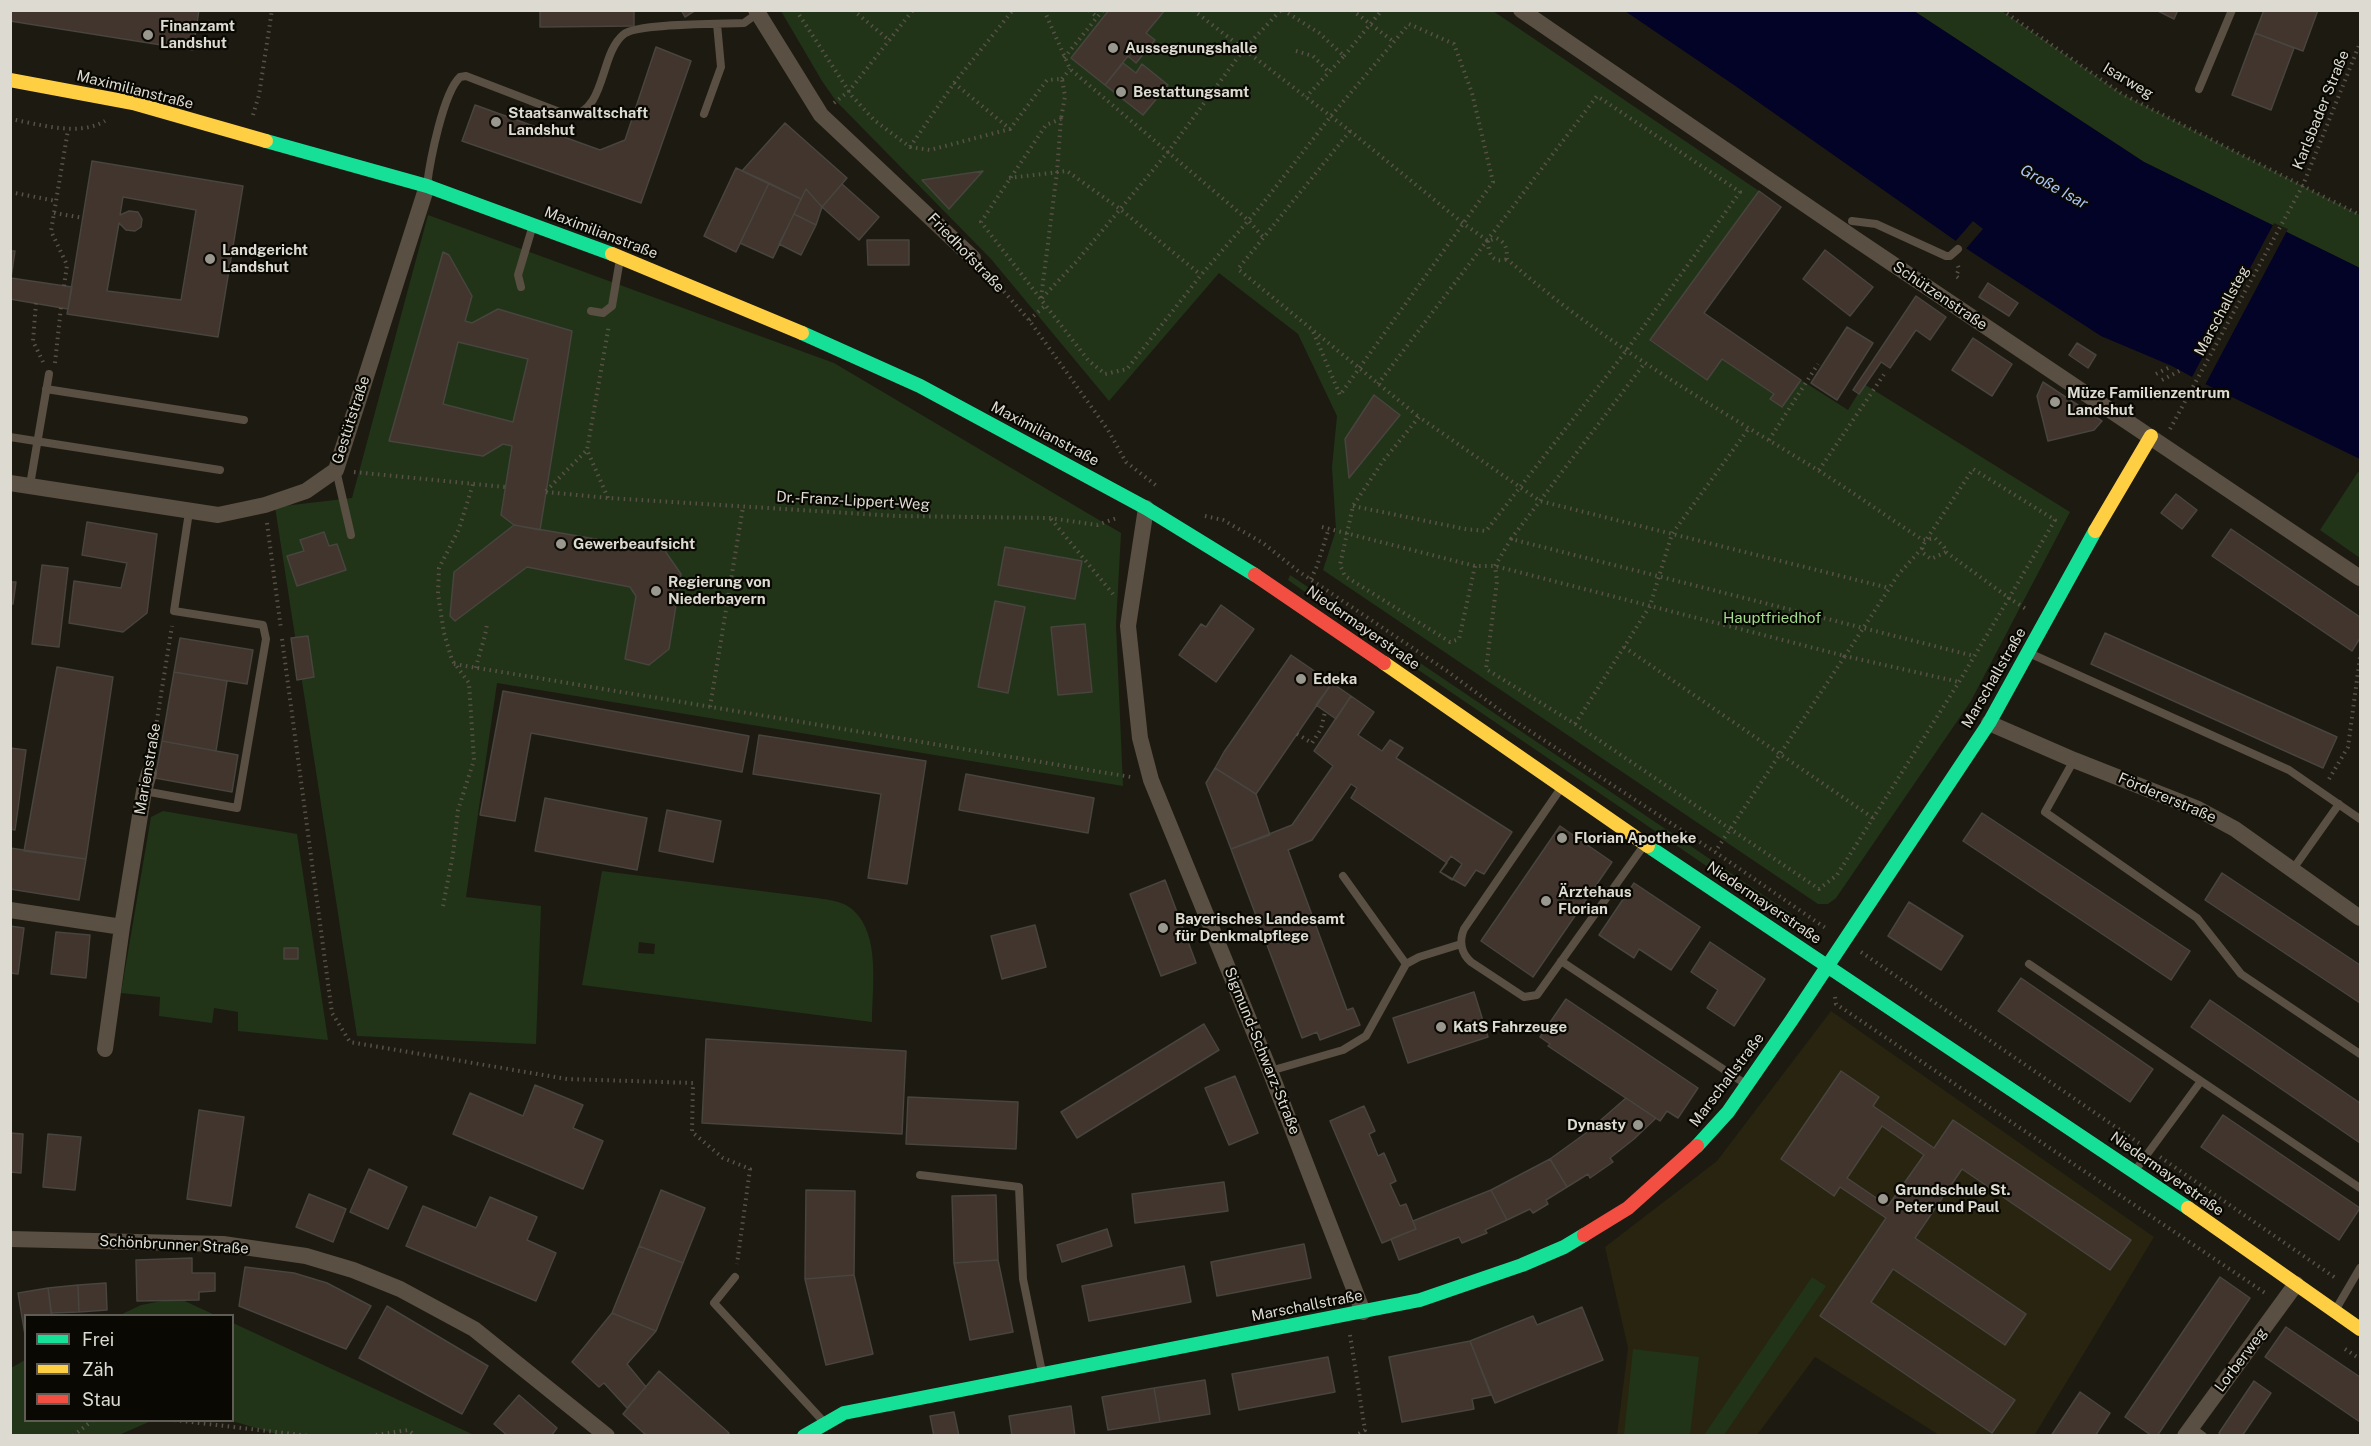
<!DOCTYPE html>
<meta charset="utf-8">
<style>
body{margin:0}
#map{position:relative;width:2371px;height:1446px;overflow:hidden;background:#1d1a12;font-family:"Public Sans",sans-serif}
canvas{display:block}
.frame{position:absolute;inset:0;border:12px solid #dddbd1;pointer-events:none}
.legend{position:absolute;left:24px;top:1314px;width:210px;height:108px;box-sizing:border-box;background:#090803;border:2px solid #5e5c55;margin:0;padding:8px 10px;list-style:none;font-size:18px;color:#dddbd1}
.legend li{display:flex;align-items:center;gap:12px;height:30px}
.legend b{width:30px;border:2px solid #5e5c55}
</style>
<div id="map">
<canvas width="2371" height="1446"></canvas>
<div class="frame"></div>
<ul class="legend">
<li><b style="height:8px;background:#16e098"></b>Frei</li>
<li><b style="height:8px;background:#ffcf43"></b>Zäh</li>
<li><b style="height:8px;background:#f24e42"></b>Stau</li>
</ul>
</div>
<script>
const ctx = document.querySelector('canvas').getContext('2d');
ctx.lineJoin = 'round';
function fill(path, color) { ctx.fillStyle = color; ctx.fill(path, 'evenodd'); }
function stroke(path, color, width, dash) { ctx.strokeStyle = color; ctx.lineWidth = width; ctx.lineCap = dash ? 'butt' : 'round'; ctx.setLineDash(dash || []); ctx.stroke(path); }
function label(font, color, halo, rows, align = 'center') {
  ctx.font = font + ' "Public Sans",sans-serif'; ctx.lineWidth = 4.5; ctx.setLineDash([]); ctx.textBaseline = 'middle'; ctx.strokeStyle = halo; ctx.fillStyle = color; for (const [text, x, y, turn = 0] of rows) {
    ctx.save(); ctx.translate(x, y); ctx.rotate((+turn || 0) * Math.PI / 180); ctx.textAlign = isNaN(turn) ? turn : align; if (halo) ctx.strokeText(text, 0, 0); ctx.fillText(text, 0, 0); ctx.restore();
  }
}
const built = new Path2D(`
 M1831,1011l323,226 -120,199 -95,-1 -124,-78 -58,78h-140l11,-87 -23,-101 112,-86z`);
const green = new Path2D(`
 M781,11h712l266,180 -109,150 57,38 15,-20 52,35 -3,5 11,7 19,-26 47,30 16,-26 206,128 -99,189 -135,197 -8,6h-10l-495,-334 13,-40 -4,-63 5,-51 -39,-82 -79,-61 -110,128 -118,-142 -155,-158 -14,-20z
 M1914,11h88l120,83 238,121v53l-216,-106z
 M428,215l406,148 287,170 -5,92 7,161 -626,-103 -31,214 75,9 -5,138 -179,-8 -82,-529 77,-9z
 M2358,472l2,1v85l-40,-28z
 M1290,575l513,347 -2,3 -46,-26 -413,-281 -54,-38z
 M163,811l134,23 31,206 -90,-9v-19l-24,-4 -2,15 -53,-7 1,-19 -39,-4 30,-176z
 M602,871l207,26c13,2 34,3 44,13 28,25 19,78 19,112l-290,-37zM639,942l16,2 -1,10 -16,-1z
 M1812,1277l14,9 -102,149h-20z
 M178,1298l37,17 -97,1 23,-11z
 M233,1323l241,112h-194l-48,-14z
 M1633,1349l66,8 -9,78h-66z
 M25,1360l1,60 125,1 -32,14h-108v-67z`);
const water = new Path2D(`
 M1625,11h289l230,151 216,106v191l-155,-75 -33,-18 -71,-30 -128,-83 -239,-168z`);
const pier = new Path2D(`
 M1973,221l10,8 -19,22 -10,-8z
 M2274,223l14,6 -84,158 -13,-8z`);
const building = new Path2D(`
 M10,10l138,1 51,-1 -6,40 -183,-29z
 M540,10h94v16l-94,1z
 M681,10h15l-11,7z
 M1109,10h56l-19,23 9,7 -19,23 -8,-7 -23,29 -34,-27z
 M2156,10h22l-4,9z
 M2264,10h54l-15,41 -48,-18z
 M2255,33l39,15 -23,62 -39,-15z
 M656,47l35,14 -50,142 -179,-62 13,-36 125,45 25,-10z
 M1123,63l13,10 6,-9 26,21 -25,30 -38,-30z
 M785,123l62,55 -25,29 -16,-18 -5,10 -59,-28z
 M92,161l151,25 -25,151 -151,-23zM123,197l73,13 -15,90 -74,-9 12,-68 7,7 9,1 6,-4 1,-8 -4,-7 -9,-1 -9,4z
 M736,168l33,15 -33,69 -32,-16z
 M983,171l-34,38 -27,-29z
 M769,183l32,16 -28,59 -33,-15z
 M842,184l37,33 -20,23 -37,-33z
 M806,189l16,18 -6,18 -22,-11z
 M1759,191l22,16 -77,106 97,67 -19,27 -12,-8 4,-5 -52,-35 -15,21 -57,-40z
 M794,214l22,11 -15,30 -22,-11z
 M867,240h42v25h-41z
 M1825,250l48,37 -23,29 -47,-37z
 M10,251h5l-4,27 61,9 -4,22 -58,-10z
 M443,252l6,3 23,41 -7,25 7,2 26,-14 74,22 -32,199 -26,-5 -13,-10 11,-69 -9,-2 -20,12 -94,-15zM458,342l70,17 -15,63 -70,-18z
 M1988,283l30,20 -9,13 -30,-19z
 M1916,296l30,21 -16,23 -14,-10 -26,38 -9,-6 -22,32 -6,-4z
 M1847,327l26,16 -36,57 -26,-17z
 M1973,338l39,26 -20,32 -40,-26z
 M2077,343l19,12 -8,13 -19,-13z
 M2043,382l59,39 -8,9 -46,11 -11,-45z
 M1374,395l26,20 -51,63 -4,-39z
 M2176,494l21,16 -15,19 -21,-16z
 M87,522l70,12 -10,79 -24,19 -54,-9 5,-42 47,7 6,-25 -45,-8z
 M514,525l151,26 16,23 -12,75 -20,16 -24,-6 11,-63 -6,-9 -103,-20 -72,54 -5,-5 4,-44z
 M2231,529l129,88v21l-8,13 -140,-95z
 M324,532l5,14 8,-2 9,26 -49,16 -10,-30 17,-5 -4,-11z
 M1005,547l77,14 -7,38 -77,-14z
 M42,565l26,3 -9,79 -27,-3z
 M10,582h6l-3,22h-3z
 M995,601l30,6 -17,86 -30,-6z
 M1221,605l33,24 -38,53 -37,-27 22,-31 5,3z
 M1085,624l7,68 -34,3 -7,-68z
 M2105,633l232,104 -14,31 -232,-104z
 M308,636l6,41 -17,3 -6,-42z
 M180,638l73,12 -6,34 -73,-12z
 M1291,655l41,28 -76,111 -41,-26 9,-16z
 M57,667l56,10 -27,182 -62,-8z
 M174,672l53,9 -11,70 -54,-10z
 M1332,683l19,13 -15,23 -20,-14z
 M503,691l246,45 -7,36 -211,-39 -16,88 -35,-6z
 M1351,696l23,16 -16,23 24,16 8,-11 13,8 -7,10 116,74 -28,42 -8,-4 -11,16 -25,-14 7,-9 -96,-65 6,-10 -6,-4 -39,56 -24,10 59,160 6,-2 7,17 -40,15 -3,-8 -15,6 -71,-189 61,-24 41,-59 -19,-15z
 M759,735l167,26 -19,123 -39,-6 13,-84 -128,-20z
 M162,741l76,14 -6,37 -77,-14z
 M10,748l16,2 -11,80 -5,-1z
 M1215,768l41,26 14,41 -39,14 -25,-66z
 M966,774l128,24 -6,35 -129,-23z
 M545,798l102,20 -10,52 -102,-19z
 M667,810l54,11 -8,41 -54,-11z
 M1982,813l208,138 -19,29 -208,-139z
 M1560,826l52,36 -79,115 -52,-36z
 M10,848l76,11 -7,41 -69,-11z
 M1451,856l11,8 -10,16 -12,-8z
 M2222,873l138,92v38l-155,-103z
 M1165,880l31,83 -35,13 -31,-82z
 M1634,883l66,44 -29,43 -32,-21 -5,9 -35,-23z
 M1909,902l54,34 -22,34 -53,-34z
 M1035,925l11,42 -44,12 -11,-43z
 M10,926l14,2 -6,46 -8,-1z
 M56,932l34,3 -4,43 -35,-4z
 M1710,942l55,37 -31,47 -27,-18 11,-18 -27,-18z
 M284,948h14v11h-14z
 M2021,978l132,91 -23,33 -132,-91z
 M1474,992l14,45 -80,26 -15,-45z
 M1566,999l132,89 -20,30 -11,-7 -7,10 -112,-75 2,-2 -10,-7z
 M2210,1000l150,103v40l-169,-116z
 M1204,1024l15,26 -142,88 -16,-26z
 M706,1039l200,12 -4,83 -200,-11z
 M1841,1071l38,26 -6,9 61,42 19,-28 178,120 -21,30 -148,-101 -47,69 111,76 -21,31 -112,-76 -22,33 144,98 -23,33 -172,-117 66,-98 -46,-31 -6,9 -53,-37zM1882,1126l42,29 -36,51 -41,-28z
 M1235,1076l23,57 -29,12 -24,-57z
 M535,1085l48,20 -10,23 30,13 -20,48 -130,-55 17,-41 53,23z
 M908,1097l110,5 -2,47 -110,-5z
 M1626,1098l30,20 -22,21 -24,19 3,4 -23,16 -2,-4 -21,13 -17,-28 36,-26z
 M1364,1106l11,25 -6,3 9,22 6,-3 12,28 -6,3 10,22 6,-2 10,25 -34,14 -52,-122z
 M199,1110l45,7 -13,89 -44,-7z
 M2223,1115l137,93 -21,32 -138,-93z
 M10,1133l13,1 -2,39 -11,-1z
 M48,1134l33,3 -6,53 -32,-3z
 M1550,1159l17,28 -21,13 2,4 -15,9 -3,-4 -23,11 -16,-30z
 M369,1169l38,18 -19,42 -38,-17z
 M1224,1182l4,29 -93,12 -3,-29z
 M661,1190l44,18 -22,55 -44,-17z
 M806,1190l49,1 -1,84 -49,4z
 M1491,1190l16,30 -22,10 2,3 -25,10 -3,-6 -60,23 -8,-21 25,-10 -3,-8z
 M309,1194l37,15 -13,33 -37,-15z
 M996,1195l2,65 -44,3 -2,-67z
 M490,1197l47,20 -10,23 29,13 -20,48 -130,-55 17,-40 53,22z
 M1107,1229l5,17 -50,16 -5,-17z
 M1304,1244l7,34 -94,18 -6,-34z
 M639,1246l44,17 -27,68 -44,-18z
 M192,1258v15h23v18l-16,1v8l-62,1 -1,-41z
 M998,1260l15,72 -43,8 -16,-77z
 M1184,1266l7,36 -102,19 -7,-35z
 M245,1267l49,6 33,10 44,23 -25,43 -107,-43z
 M854,1275l19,79 -47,11 -21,-86z
 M2220,1277l30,21 -93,138h-5l-27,-19z
 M106,1283l1,27 -28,2 -1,-27z
 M78,1285l1,27 -28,1 -3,-25z
 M48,1288l4,28h-26l-1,19 -7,-42z
 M387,1306l101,60 -26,48 -103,-56z
 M1582,1307l21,53 -108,43 -25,-62 63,-25 4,9z
 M612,1313l44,18 -29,33 19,23 -19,21 -23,-25 -5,4 -27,-25z
 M2286,1327l74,50v45l-95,-65z
 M1470,1341l21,54 -19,4 2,10 -72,13 -13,-65z
 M1328,1357l7,35 -96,18 -7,-36z
 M659,1371l70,62 -2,3h-80l-24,-22z
 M1205,1380l5,34 -50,8 -6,-34z
 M2254,1381l17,12 -29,43h-20l-3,-3z
 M1154,1388l6,34 -52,8 -6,-33z
 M2080,1392l30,21 -15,23h-44z
 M519,1395l38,33 -6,8h-43l-14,-12z
 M1071,1406l4,30h-63l-3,-20z
 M954,1412l5,24h-25l-4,-20z`);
const path = new Path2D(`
 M796,10l56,86 22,24 36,27 44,-64 59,-73
 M853,10l37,31
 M1044,10l26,59 178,151 15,17
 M1089,10l8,7
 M1193,10l157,121 114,93 24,17 8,-3c10,5 11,10 11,21 94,83 203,145 309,210 37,23 71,48 107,71l12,-2 9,9 2,5 -15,7 -8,-6 -1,-6 4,-7 47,-71 82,51 -46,78 17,11
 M1283,10l36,23 25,23 -38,41
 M1352,10l42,32
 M2002,10l120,84 238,121
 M1296,51l17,5 16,16
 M1344,56l38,-46
 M1064,58l39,-48
 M1062,79l8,-10
 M954,83l56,46 37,-49 15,-1 3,17 -4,23
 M834,103l15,-12 64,-81
 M253,115l6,-20 13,-85
 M10,119c30,5 67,18 95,2
 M1350,131l-112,138 181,148
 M910,147l20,3 80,-21
 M1009,178l58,-7 53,38 81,66
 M10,192l46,9
 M54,213l29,5
 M1488,241c0,13 5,23 19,18
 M1958,266l1,3 -3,7 5,4
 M984,269l45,51 79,110 18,32 32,25
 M64,286l3,-21 -16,-34 17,-101
 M1041,298l16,-126 4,-53 -15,6 -65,97 107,138 17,14 22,-5 74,-94 59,-68 71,-91 78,-92 45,20 18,49 21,89 -153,213 -28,-66
 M1042,298l34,-36 92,-110 76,-103 37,-39
 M36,303l-3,38 10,21
 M1029,320l17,-15
 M55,363l6,-56
 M2156,374l16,-8
 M2162,380l19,-10
 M2170,429l133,-244 57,-142
 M1769,440l49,-76
 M1819,470l66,-97
 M354,472l151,15
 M546,491l41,-41
 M546,492l62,6 288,18 154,2 47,7 20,-7
 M608,498l-21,-48 22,-125
 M1353,506l112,23 21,2 140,-180 114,-159 -143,-96 -219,288
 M1205,516l18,4 40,23 35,28 149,100 66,49 202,132 112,77
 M1051,519l62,75
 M267,523l14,106
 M1322,527l153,39h20l350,90 -130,196
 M1511,539l133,-175
 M1922,548l-24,27 -53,81 114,26
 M1946,552l63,46 -50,84 -122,193 -18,14 -244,-165 -89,-55 11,-88 -2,-15 16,-27 463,117
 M1475,566l-16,73 -9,3 -105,-66 -5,-11 13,-59 30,-45 36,-44 121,84 349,87
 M1311,579l6,-13 12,-38
 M282,639l50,374 18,29 217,37 126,4 -1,49 31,26 27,11 -13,95
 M1624,647l249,171
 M454,664l677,113
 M476,668c3,-16 10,-30 11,-46
 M710,707l33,-200
 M1575,724l75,-118 22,-72 77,-106
 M1297,734l15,9 9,-14 4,-17
 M151,757l21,-131
 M2329,779l19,-32 12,-90
 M443,906l10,-52 5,-44 16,-50 -5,-77 -17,-23 -8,-27 -6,-39 1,-26 20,-39 14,-45
 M1861,952l278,191
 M1835,997l1,7 432,291
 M2160,1157l177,122
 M1350,1335l15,95 -10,6
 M2345,1349l15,10
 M174,1420l136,16
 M73,1436l20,-16
 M370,1436l38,-6 8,6`);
const lane = new Path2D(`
 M2199,89l33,-79
 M704,114l17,-47 -4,-43
 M427,185c3,-24 16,-92 33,-108l6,-1 104,40c37,-6 29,-62 54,-82 13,-11 98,-10 120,-11l14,-10
 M1852,221l24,3 70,32h4l8,-7
 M521,287l-3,-12 15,-50
 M591,311l12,2 9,-7 8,-47
 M46,389l198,31
 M10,437l210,33
 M336,470l15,65
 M30,485l19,-111
 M2029,653l260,117 71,49
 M2074,760l-29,52 152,106 44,56 119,80
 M1561,788l-97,141c-5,12 -3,24 7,33l53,35 13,-2 108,-151
 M144,791l93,17 29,-169 -3,-14 -89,-14 15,-99
 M2293,869l46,-65
 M1343,876l63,88
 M1561,961l183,122
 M2029,964l172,117 -64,87
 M1270,1071l73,-21 23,-14 40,-72 13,-7 42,-13
 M2201,1081l159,107
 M920,1175l99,12 4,92 19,93
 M735,1277l-21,26 109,118
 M2336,1309l24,-41
 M2191,1427l12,9`);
const street = new Path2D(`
 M756,10l65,105 152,143
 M1521,10l333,228 506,340
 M10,483l208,32 47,-10 41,-14 30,-21 91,-284
 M1146,508l-18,118 12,112 11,42 119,291 93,241
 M1989,723l85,37 124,49 37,20 125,89
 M10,910l112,17 22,-136 5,-18
 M105,1049l17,-122
 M10,1239l213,5 83,12 47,14 47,19 74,40 133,107
 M2185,1436l111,-152`);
const fast = new Path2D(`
 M266,141l161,45 185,68
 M802,333l118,53 226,122 109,67
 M1648,846l540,362
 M1697,1146l31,-34 63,-91 198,-298 106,-192
 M804,1436l40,-23 576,-113 102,-35 42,-18 20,-12`);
const slow = new Path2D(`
 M10,80l123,23 133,38
 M612,254l190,79
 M2095,531l56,-95
 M1384,663l264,183
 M2188,1208l172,121`);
const jam = new Path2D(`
 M1255,575l129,88
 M1584,1235l44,-27 69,-62`);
const markers = [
 [148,35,6,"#9a978e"],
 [1113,48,6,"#9a978e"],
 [1121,92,6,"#9a978e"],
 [496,122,6,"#9a978e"],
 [210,259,6,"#9a978e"],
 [2055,402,6,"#9a978e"],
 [561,544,6,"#9a978e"],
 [656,591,6,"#9a978e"],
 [1301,679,6,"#9a978e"],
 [1562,838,6,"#9a978e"],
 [1546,901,6,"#9a978e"],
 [1163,928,6,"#9a978e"],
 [1441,1027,6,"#9a978e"],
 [1638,1125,6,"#9a978e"],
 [1883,1199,6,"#9a978e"]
];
const poiNames = [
 ["Finanzamt",160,26],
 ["Landshut",160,43],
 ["Aussegnungshalle",1125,48],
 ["Bestattungsamt",1133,92],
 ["Staatsanwaltschaft",508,113],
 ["Landshut",508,130],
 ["Landgericht",222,250],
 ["Landshut",222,267],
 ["Müze Familienzentrum",2067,393],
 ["Landshut",2067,410],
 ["Gewerbeaufsicht",573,544],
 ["Regierung von",668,582],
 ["Niederbayern",668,599],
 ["Edeka",1313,679],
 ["Florian Apotheke",1574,838],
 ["Ärztehaus",1558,892],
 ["Florian",1558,909],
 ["Bayerisches Landesamt",1175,919],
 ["für Denkmalpflege",1175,936],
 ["KatS Fahrzeuge",1453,1027],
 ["Dynasty",1626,1125,"right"],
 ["Grundschule St.",1895,1190],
 ["Peter und Paul",1895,1207]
];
const streetNames = [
 ["Isarweg",2128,81,31],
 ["Maximilianstraße",135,90,14],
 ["Karlsbader Straße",2321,110,-68],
 ["Maximilianstraße",601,233,21],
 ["Friedhofstraße",966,253,46],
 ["Schützenstraße",1940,296,34],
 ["Marschallsteg",2222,311,-62],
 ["Gestütstraße",351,420,-72],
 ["Maximilianstraße",1045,434,28],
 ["Dr.-Franz-Lippert-Weg",853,501,3],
 ["Niedermayerstraße",1363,628,35],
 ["Marschallstraße",1994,678,-60],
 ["Marienstraße",148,769,-80],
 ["Fördererstraße",2167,798,23],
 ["Niedermayerstraße",1764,903,34],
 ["Sigmund-Schwarz-Straße",1262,1051,68],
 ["Marschallstraße",1727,1080,-53],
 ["Niedermayerstraße",2167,1174,35],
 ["Schönbrunner Straße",174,1245,3],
 ["Marschallstraße",1307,1306,-11],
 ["Lorberweg",2241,1360,-53]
];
const parkNames = [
 ["Hauptfriedhof",1772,618]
];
const waterNames = [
 ["Große Isar",2054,187,29]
];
fill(built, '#28240f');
fill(green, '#213418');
fill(water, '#030227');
fill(pier, '#1d1a12');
fill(building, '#41352e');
stroke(building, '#48443e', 1.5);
stroke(path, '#585148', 4, [1.5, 4.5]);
stroke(lane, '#594f42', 8);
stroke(street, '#594f42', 16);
stroke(fast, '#16e098', 14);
stroke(slow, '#ffcf43', 14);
stroke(jam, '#f24e42', 14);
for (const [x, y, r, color] of markers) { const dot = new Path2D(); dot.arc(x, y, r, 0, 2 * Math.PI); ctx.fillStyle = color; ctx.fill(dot); stroke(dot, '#090803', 2); }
label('bold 15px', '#dddbd1', '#090803', poiNames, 'left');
label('15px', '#dddbd1', '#090803', streetNames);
label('15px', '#a3db8c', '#090803', parkNames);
label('italic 16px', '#abc4f3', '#090803', waterNames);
</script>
